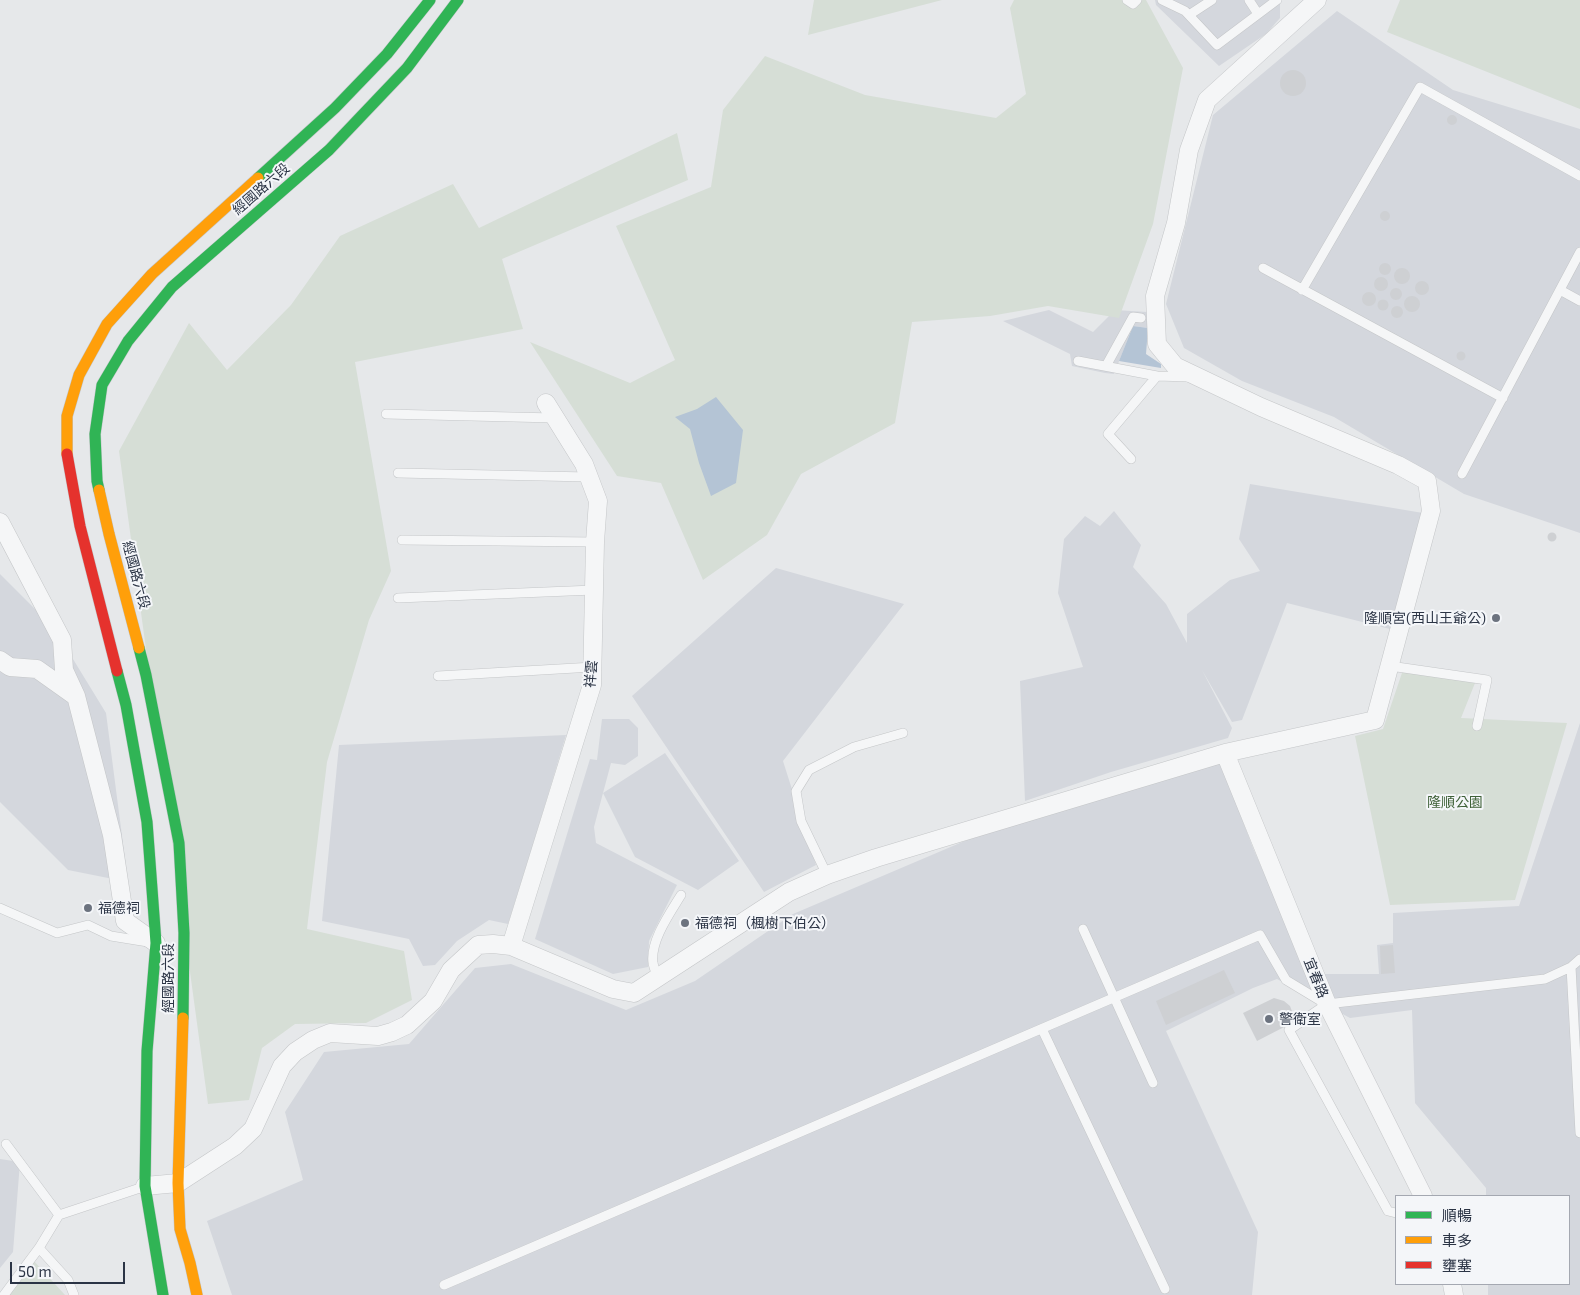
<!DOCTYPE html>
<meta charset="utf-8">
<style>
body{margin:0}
#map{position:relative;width:1580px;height:1295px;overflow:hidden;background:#e6e8ea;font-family:"Exo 2","Noto Sans TC",sans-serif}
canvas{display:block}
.legend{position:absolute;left:1395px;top:1195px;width:175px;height:90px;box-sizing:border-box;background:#f4f6f9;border:1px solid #a4a8b1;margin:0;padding:6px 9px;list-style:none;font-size:15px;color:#2b3445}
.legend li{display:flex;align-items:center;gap:10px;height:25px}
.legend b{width:25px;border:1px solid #a4a8b1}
.scale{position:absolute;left:10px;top:1262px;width:115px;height:22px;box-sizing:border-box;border:2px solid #2b3445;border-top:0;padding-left:6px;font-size:15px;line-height:18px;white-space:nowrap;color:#2b3445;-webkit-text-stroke:4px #f4f6f9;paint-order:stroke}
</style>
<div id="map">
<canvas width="1580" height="1295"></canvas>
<ul class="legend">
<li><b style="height:6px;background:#30b455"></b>順暢</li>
<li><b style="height:6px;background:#ff9f0a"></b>車多</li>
<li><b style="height:6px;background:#e5322d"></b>壅塞</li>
</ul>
<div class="scale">50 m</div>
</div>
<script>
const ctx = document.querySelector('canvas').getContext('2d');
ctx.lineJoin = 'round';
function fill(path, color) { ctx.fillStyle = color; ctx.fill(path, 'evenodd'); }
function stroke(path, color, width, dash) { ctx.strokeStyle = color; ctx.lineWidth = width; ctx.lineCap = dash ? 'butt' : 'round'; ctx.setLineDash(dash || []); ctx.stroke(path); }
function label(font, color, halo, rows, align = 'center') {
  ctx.font = font + ' "Exo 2","Noto Sans TC",sans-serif'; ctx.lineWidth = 4; ctx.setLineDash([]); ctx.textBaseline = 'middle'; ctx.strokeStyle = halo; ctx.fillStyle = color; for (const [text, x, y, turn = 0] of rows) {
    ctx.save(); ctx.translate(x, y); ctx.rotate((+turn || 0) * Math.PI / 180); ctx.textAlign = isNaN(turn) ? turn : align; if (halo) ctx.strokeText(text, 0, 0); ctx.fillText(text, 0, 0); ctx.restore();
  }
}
const built = new Path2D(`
 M1155,0h125v18l-14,16 -47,32 -63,-61z
 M1337,11l116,79 127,39v404l-116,-39 -130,-77 -92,-36 -58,-33 -18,-44 47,-189z
 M1049,310l44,22 22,-22 32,2 1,16 -15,-2 -19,48 -9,-1 -33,-7 -2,-12 -67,-33z
 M1250,484l173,29 -29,117 -107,-27 -45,117 -10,2 -30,-52 30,58 -4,10 -117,34 -86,29 -5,-120 63,-14 -25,-74 6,-54 21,-23 15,10 14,-15 27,34 -8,22 33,37 21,39v-29l43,-34 30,-9 -21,-32z
 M776,568l128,36 -121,157 33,104 -52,27 -132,-196z
 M0,574l54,54 52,85 22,169 -60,-12 -68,-68z
 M602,719h27l9,9v28l-13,9 -14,-2 -8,30 62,-40 74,108 -41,29 -63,-33 -32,-64 -9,34 2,16 81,42 -28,56 -1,26 -35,7 -78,-35 55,-180 7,1z
 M1580,723v572h-92v-11h81v-88h-83v-8l-71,-85 -3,-93 -62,8 -73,-39 -24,9 -87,43 92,201 -6,63h-1020l-25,-74 96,-41 -18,-68 39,-60 85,-8 66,-76 36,-4 115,46 69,-29 98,-67 214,-91 214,-60 32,85 55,126h71l-2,-29 16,-2v-30l126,-7z
 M566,735l-34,113 -24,76 -19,-4 -32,21 -22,24 -12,1 -14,-27 -87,-18 17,-176z
 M0,1159l20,3 -7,90 -13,16z`);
const green = new Path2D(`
 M814,0h128l-134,35z
 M1014,0h132l37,68 -30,156 -34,94 -71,-12 -58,10 -78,6 -17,101 -94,51 -34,61 -64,45 -42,-97 -44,-7 -87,-134 100,41 45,-23 -59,-134 95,-39 12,-77 42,-54 100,39 131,23 30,-24 -16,-86z
 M1400,0h180v109l-193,-77z
 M677,133l11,47 -186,79 21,70 -168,33 36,209 -22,49 -42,142 -20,167 97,22 8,49 -46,23 -71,1 -33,24 -13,52 -41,4 -89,-653 70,-128 38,47 64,-65 49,-69 113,-52 26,44z
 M1404,667l73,11 -16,40 106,5 -52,177 -125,5 -35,-169 28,-7z
 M33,1260l32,35h-60z`);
const water = new Path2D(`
 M1133,326l15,2 -2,26 15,10v4l-42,-7z
 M716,397l27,33 -7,53 -25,13 -12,-33 -9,-34 -15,-12 22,-8z`);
const building = new Path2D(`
 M1280 83a13 13 0 1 1 26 0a13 13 0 1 1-26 0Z
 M1447 120a5 5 0 1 1 10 0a5 5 0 1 1-10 0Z
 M1380 216a5 5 0 1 1 10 0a5 5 0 1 1-10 0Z
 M1379 269a6 6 0 1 1 12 0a6 6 0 1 1-12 0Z
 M1394 276a8 8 0 1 1 16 0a8 8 0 1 1-16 0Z
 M1374 284a7 7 0 1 1 14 0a7 7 0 1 1-14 0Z
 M1415 288a7 7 0 1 1 14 0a7 7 0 1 1-14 0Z
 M1390 294a6 6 0 1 1 12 0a6 6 0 1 1-12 0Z
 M1362 299a7 7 0 1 1 14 0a7 7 0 1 1-14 0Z
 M1404 304a8 8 0 1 1 16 0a8 8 0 1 1-16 0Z
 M1377.5 305a5.5 5.5 0 1 1 11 0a5.5 5.5 0 1 1-11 0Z
 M1391 312a6 6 0 1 1 12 0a6 6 0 1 1-12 0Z
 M1456.5 356a4.5 4.5 0 1 1 9 0a4.5 4.5 0 1 1-9 0Z
 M1547.5 537a4.5 4.5 0 1 1 9 0a4.5 4.5 0 1 1-9 0Z
 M1393,945l2,28 -14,1 -1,-28z
 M1224,970l11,23 -69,32 -10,-24z
 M1274,998l10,3 6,5 3,8 -3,10 -33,17 -14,-28z`);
const lane = new Path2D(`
 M1127,0l6,4 4,-4
 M1162,0l23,11 32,34 60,-45
 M1249,0l9,14
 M1189,15l23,-15
 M1263,268l240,130
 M1302,290l118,-203 160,89
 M1560,290l20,11
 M1078,361l79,15
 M1106,366l27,-49 8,1
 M386,414l169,4
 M1131,459l-23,-25 49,-58 32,1
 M398,473l191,4
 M1462,474l118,-222
 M402,540l193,2
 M398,598l196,-8
 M1390,666l97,14 -10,46
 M438,676l155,-9
 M827,875l-26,-54 -5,-30 13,-21 45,-23 49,-14
 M0,908l57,25 31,-8 23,11 37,6
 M1083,929l70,154
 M1571,967l9,166
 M658,978c-2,-5 -4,-10 -5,-15 -3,-22 17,-50 28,-68
 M1042,1029l123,260
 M6,1144l53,71
 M1396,1213l-8,-2 -99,-181 38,-26 218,-25 26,-12 9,-8
 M39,1248l29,32 6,15
 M444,1285l816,-350 26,45 38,23
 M4,1295l35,-47 20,-33 84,-28`);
const street = new Path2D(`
 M0,522l62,118 2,30 12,26 36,139 13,86 31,22
 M0,660l10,7 27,2 38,27
 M1225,753l102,251 96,192
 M511,946l81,-261 3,-143 3,-41 -14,-37 -38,-61
 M145,1186l33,-3 57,-37 18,-17 29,-63 13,-14 18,-12 17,-7 48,3 14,-4 15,-7 26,-24 18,-31 27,-25 15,-1 18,2 102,43 21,4 155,-101 38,-17 49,-17 349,-105 150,-33 56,-209 -4,-30 -29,-16 -137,-58 -86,-41 -18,-22 -2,-48 21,-73 13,-73 18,-50 110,-100
 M1452,1284l2,11`);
const fast = new Path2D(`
 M258,178l77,-70 52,-54 43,-54
 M99,490l-2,-9 -2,-47 7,-49 26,-44 44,-54 157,-137 78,-82 51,-68
 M139,648l7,27 33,168 5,90 -1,85
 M117,671l9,34 21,117 9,121 -9,108 -2,135 18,109`);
const slow = new Path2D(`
 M67,454v-38l12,-41 28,-51 45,-50 106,-96
 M99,490l10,44 30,114
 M183,1018l-5,165 2,46 10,34 7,32`);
const jam = new Path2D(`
 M67,454l13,72 37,145`);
const markers = [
 [1496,618,5,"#6c737f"],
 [88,908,5,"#6c737f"],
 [685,923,5,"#6c737f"],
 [1269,1019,5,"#6c737f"]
];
const streetNames = [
 ["經國路六段",261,189,-41],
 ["經國路六段",136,575,75],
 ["祥雲",591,674,-85],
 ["經國路六段",168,978,-90],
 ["宜春路",1316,978,68]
];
const poiNames = [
 ["隆順宮(西山王爺公)",1486,618,"right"],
 ["福德祠",98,908],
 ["福德祠（楓樹下伯公）",695,923],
 ["警衛室",1279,1019]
];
const parkNames = [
 ["隆順公園",1455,802]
];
fill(built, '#d4d7dd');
fill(green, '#d6ded6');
fill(water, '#b4c4d5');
fill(building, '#ced0d3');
stroke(lane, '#c4c6c8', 10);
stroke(street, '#c4c6c8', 19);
stroke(fast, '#c2c5c8', 12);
stroke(slow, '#c2c5c8', 12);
stroke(jam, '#c2c5c8', 12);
stroke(lane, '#f5f6f7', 9);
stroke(street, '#f5f6f7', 18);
stroke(fast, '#30b455', 11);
stroke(slow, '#ff9f0a', 11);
stroke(jam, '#e5322d', 11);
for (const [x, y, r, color] of markers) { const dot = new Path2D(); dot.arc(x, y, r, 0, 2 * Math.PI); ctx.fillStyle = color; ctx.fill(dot); stroke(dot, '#f4f6f9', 2); }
label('14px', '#2b3445', '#f4f6f9', streetNames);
label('14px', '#2b3445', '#f4f6f9', poiNames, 'left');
label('14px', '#3f6138', '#f4f6f9', parkNames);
</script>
